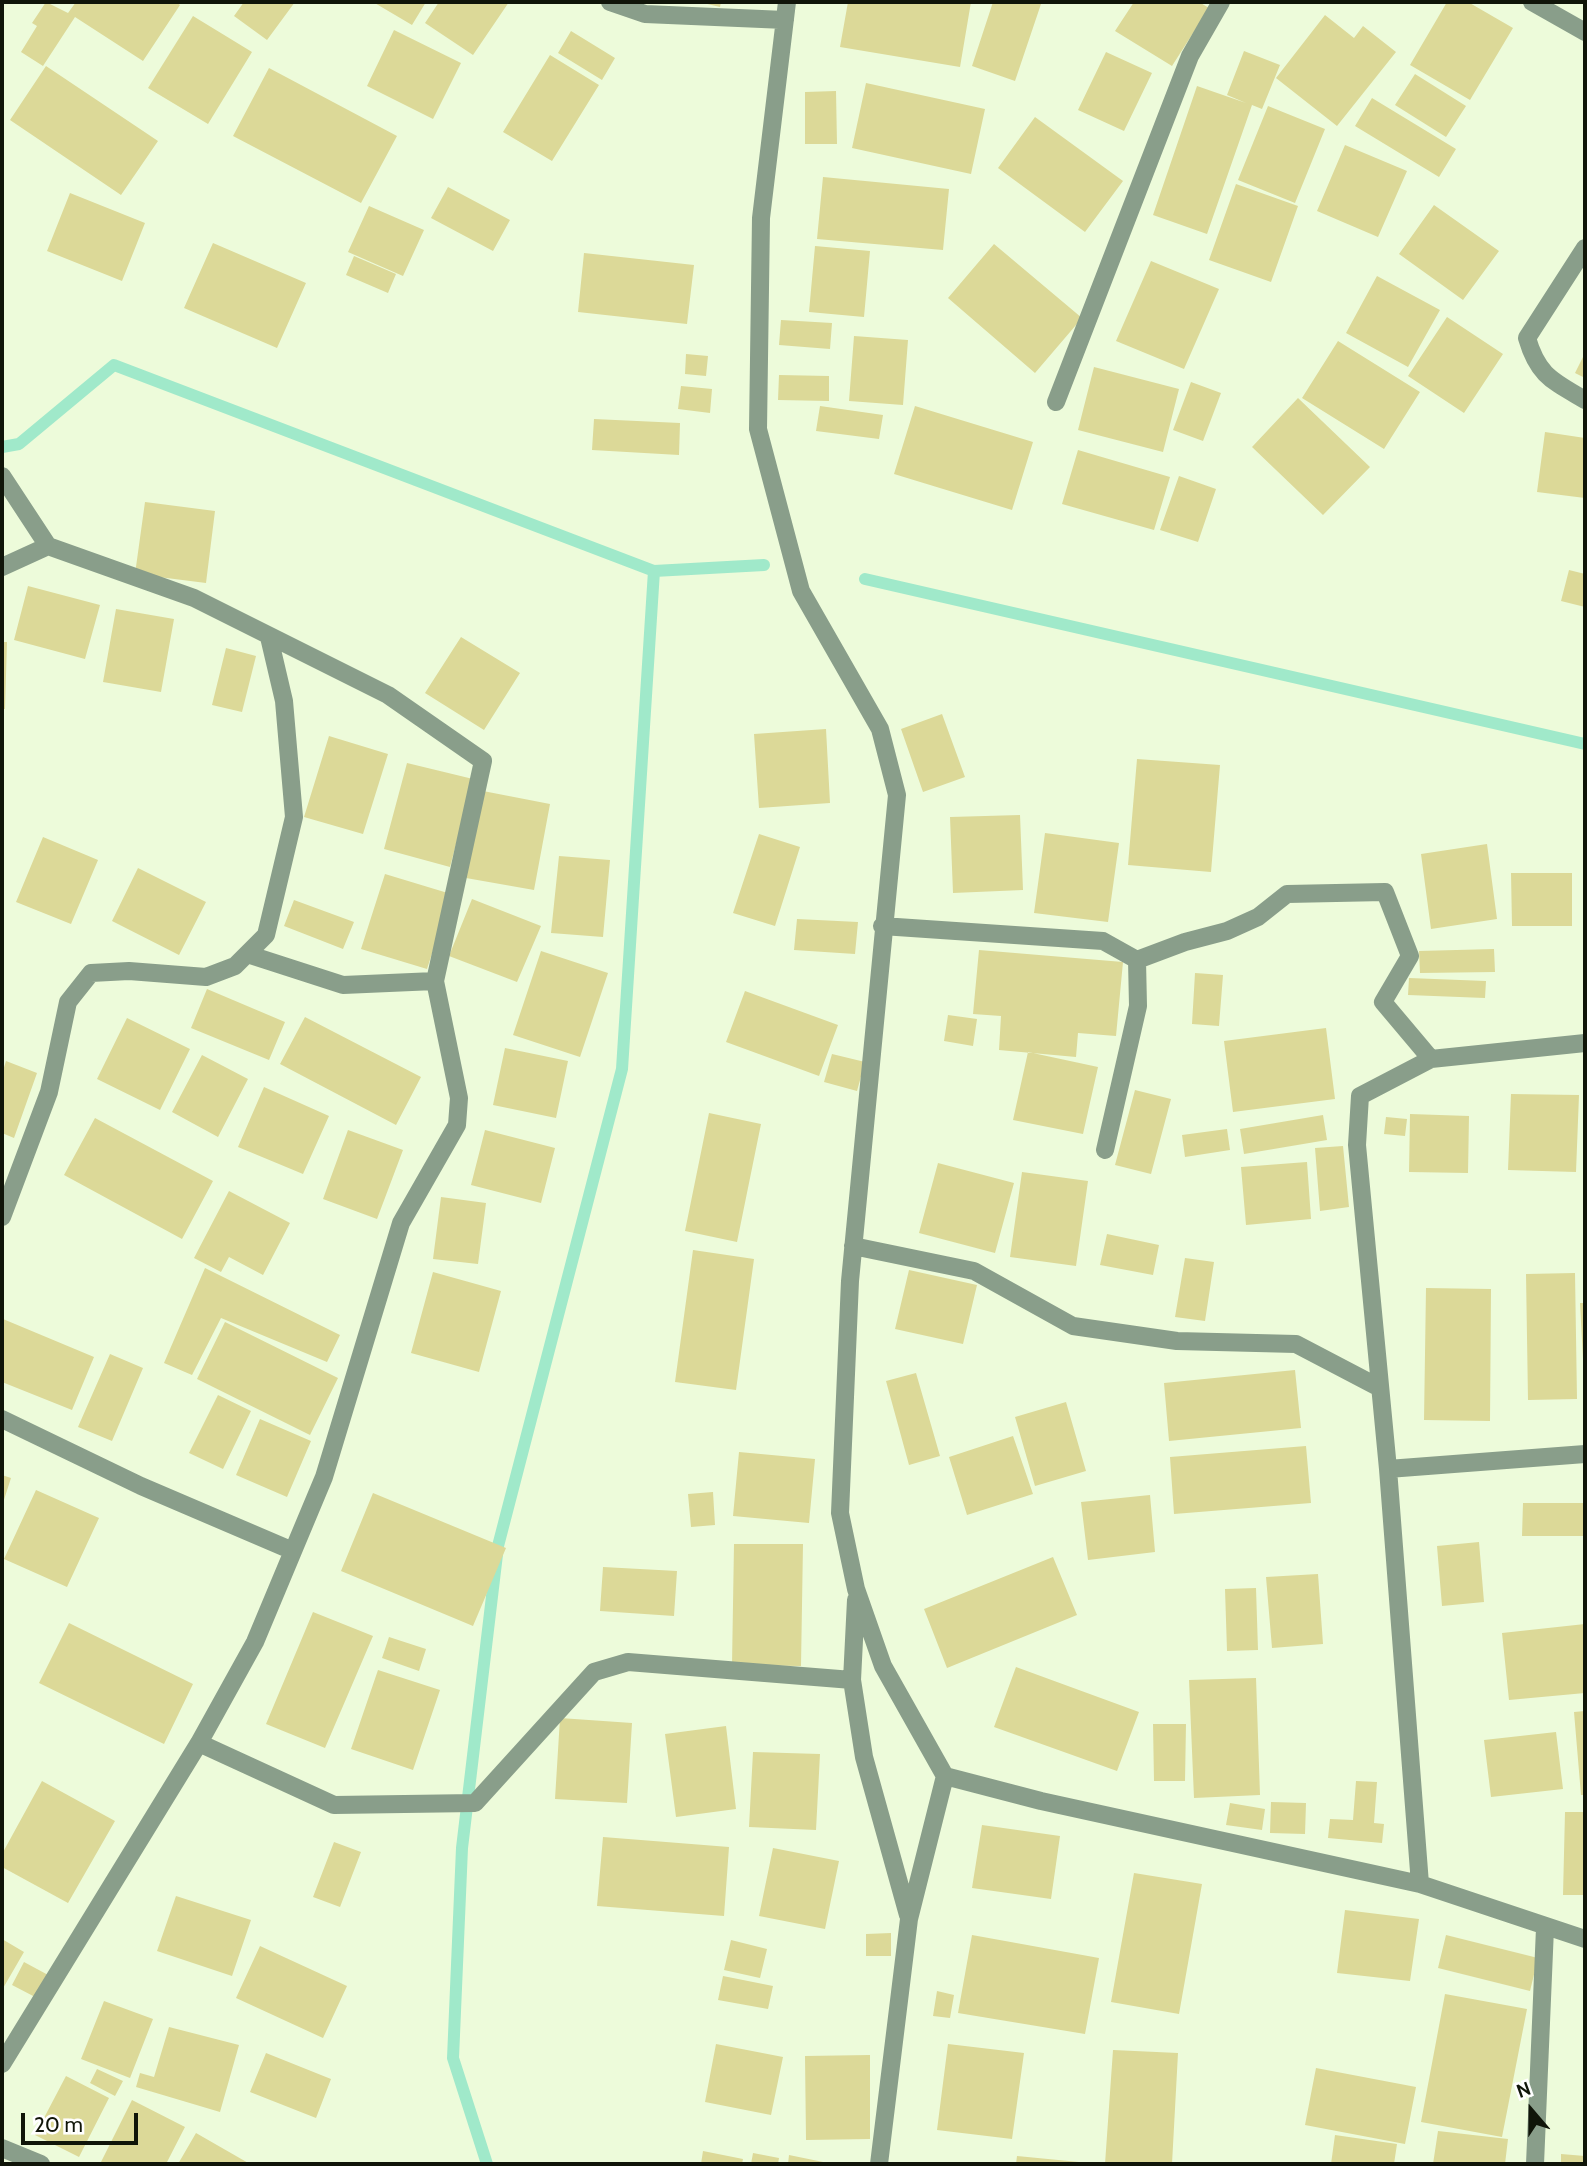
<!DOCTYPE html>
<style>
body{margin:0}
#map{position:relative;width:1587px;height:2166px;overflow:hidden;background:#edfbda;font-family:Cabin,sans-serif}
canvas{display:block}
.frame{position:absolute;inset:0;border:4px solid #101509;pointer-events:none}
.north{position:absolute;left:1496px;top:2075px;width:70px;height:70px;-webkit-text-stroke:5px #fff;paint-order:stroke;rotate:340deg;font-size:19px;font-weight:700;line-height:28px;text-align:center;color:#101509}
.north::after{content:'';display:block;margin:auto;width:24px;height:32px;background:#101509;clip-path:polygon(50% 0,100% 100%,50% 72%,0 100%)}
.scale{position:absolute;left:21px;top:2113px;width:117px;height:32px;box-sizing:border-box;border:4px solid #101509;border-top:0;padding-left:9px;font-size:21px;line-height:24px;white-space:nowrap;color:#101509;-webkit-text-stroke:5px #fff;paint-order:stroke}
</style>
<div id="map">
<canvas width="1587" height="2166"></canvas>
<div class="frame"></div>
<div class="north">N</div>
<div class="scale">20 m</div>
</div>
<script>
const ctx = document.querySelector('canvas').getContext('2d');
ctx.lineJoin = 'round';
function stroke(path, color, width, dash) { ctx.strokeStyle = color; ctx.lineWidth = width; ctx.lineCap = dash ? 'butt' : 'round'; ctx.setLineDash(dash || []); ctx.stroke(path); }
function fill(path, color) { ctx.fillStyle = color; ctx.fill(path, 'evenodd'); }
const stream = new Path2D(`
 M2,447l17,-3 95,-79 540,206 110,-6
 M865,579l720,165
 M487,2164l-34,-106 9,-210 36,-302 124,-477 32,-498`);
const building = new Path2D(`
 M46,2l22,11 8,-11h100l4,3 -37,56 -68,-44 -32,49 -22,-14 16,-26 -5,-3z
 M244,2h51l-28,38 -33,-24z
 M373,2h53l-14,23z
 M439,2h70l-36,53 -48,-32z
 M699,2h22l-1,5z
 M848,2h123l-11,65 -120,-20z
 M993,2l48,2 -26,77 -43,-15z
 M1134,2h65l10,6 -37,58 -57,-35z
 M1447,2h21l45,26 -43,72 -60,-35z
 M1325,15l29,23 9,-12 33,26 -59,74 -61,-48z
 M193,16l59,36 -44,72 -60,-36z
 M394,30l67,33 -28,56 -66,-33z
 M571,31l44,27 -13,22 -44,-27z
 M1244,51l36,14 -18,44 -10,-4 -45,129 -54,-19 44,-129 49,17 -19,-8z
 M1106,52l46,21 -28,58 -46,-21z
 M550,55l49,30 -47,76 -49,-29z
 M46,66l112,75 -37,54 -111,-75z
 M269,68l128,68 -36,67 -128,-67z
 M1415,74l51,32 -20,31 -51,-32z
 M866,83l119,26 -14,65 -119,-26z
 M836,91l1,53h-32v-52z
 M1372,98l84,51 -17,28 -84,-51z
 M1268,106l57,23 -30,74 -57,-23z
 M1035,117l88,64 -38,51 -87,-64z
 M1345,145l62,26 -29,66 -61,-26z
 M823,177l126,12 -6,61 -126,-11z
 M1236,184l62,22 -27,76 -62,-22z
 M448,187l62,33 -17,31 -62,-33z
 M70,193l75,30 -23,58 -75,-30z
 M1434,205l65,46 -36,49 -64,-46z
 M369,206l55,24 -21,46 -55,-24z
 M213,243l93,40 -29,65 -93,-40z
 M994,244l88,74 -47,55 -87,-75z
 M815,246l55,5 -6,66 -55,-5z
 M584,253l110,12 -7,59 -109,-12z
 M354,256l42,18 -8,19 -42,-18z
 M1151,261l68,28 -35,80 -68,-28z
 M1377,276l63,34 -32,57 -62,-34z
 M1447,317l56,37 -39,59 -56,-37z
 M781,320l51,3 -2,26 -51,-4z
 M854,336l54,4 -5,65 -54,-4z
 M1338,341l82,51 -36,57 -82,-51z
 M1585,353v25l-10,-5z
 M686,354l22,2 -2,20 -21,-2z
 M1094,367l85,22 -16,63 -85,-22z
 M779,375l50,1v25l-51,-1z
 M1191,382l30,11 -18,48 -30,-11z
 M681,386l31,3 -2,24 -32,-4z
 M1298,398l72,69 -47,48 -71,-68z
 M820,406l63,9 -4,24 -63,-8z
 M915,406l118,36 -21,68 -118,-36z
 M594,419l86,4 -1,32 -87,-5z
 M1545,432l40,6v60l-48,-6z
 M1078,450l92,27 -16,53 -92,-26z
 M1179,476l37,13 -18,53 -38,-12z
 M145,502l70,9 -9,72 -71,-9z
 M1569,570l16,4v33l-24,-6z
 M28,586l72,19 -15,54 -71,-19z
 M116,609l58,10 -13,73 -58,-10z
 M461,637l59,36 -36,57 -59,-37z
 M2,642h5l-2,67h-3z
 M226,648l30,8 -14,56 -30,-7z
 M942,714l23,63 -42,15 -22,-63z
 M826,729l4,74 -71,5 -5,-74z
 M329,736l59,18 -25,80 -59,-17z
 M1137,759l83,6 -9,107 -83,-7z
 M407,763l66,16 -23,88 -66,-18z
 M483,791l67,13 -16,86 -68,-12z
 M1020,815l3,75 -70,3 -3,-76z
 M1045,833l74,10 -11,79 -74,-9z
 M759,834l41,13 -25,79 -42,-13z
 M43,837l55,23 -27,64 -55,-22z
 M1487,844l10,75 -66,10 -10,-75z
 M559,856l51,4 -7,77 -52,-4z
 M138,868l68,34 -27,53 -67,-34z
 M1511,873h61v53h-60z
 M385,874l66,20 -24,75 -66,-20z
 M472,899l69,27 -24,56 -68,-26z
 M294,900l60,22 -11,27 -59,-23z
 M797,919l61,3 -3,32 -61,-4z
 M1494,949l1,23 -75,1 -1,-22z
 M979,950l144,12 -7,74 -38,-3 -2,24 -77,-7 2,-34 -28,-2z
 M541,951l67,22 -28,84 -67,-22z
 M1195,973l28,2 -4,51 -27,-2z
 M1409,978l77,3 -1,17 -77,-3z
 M207,989l78,33 -16,38 -78,-32z
 M745,991l93,34 -19,51 -93,-34z
 M948,1015l29,4 -4,27 -29,-5z
 M305,1017l116,60 -25,48 -116,-61z
 M127,1018l63,31 -30,61 -63,-31z
 M1326,1028l9,71 -102,13 -9,-71z
 M505,1048l63,13 -12,57 -63,-13z
 M1028,1052l70,15 -15,67 -70,-14z
 M832,1054l33,8 -8,29 -33,-9z
 M202,1055l46,24 -30,58 -46,-25z
 M6,1061l31,12 -23,65 -12,-5v-59z
 M264,1087l65,29 -26,58 -65,-27z
 M1135,1090l36,9 -20,75 -36,-9z
 M1511,1094l68,1 -3,77 -68,-2z
 M709,1113l52,11 -24,118 -52,-11z
 M1410,1114l59,2 -1,57 -59,-1z
 M1323,1115l4,25 -83,14 -4,-25z
 M1386,1117l21,2 -2,17 -21,-2z
 M95,1118l118,63 -31,58 -118,-64z
 M1227,1129l3,21 -45,7 -3,-22z
 M348,1130l55,20 -26,69 -54,-20z
 M485,1130l70,18 -14,55 -70,-18z
 M1343,1146l6,61 -29,4 -5,-63z
 M1307,1162l4,57 -65,6 -5,-58z
 M938,1163l76,20 -19,70 -76,-20z
 M1022,1172l66,9 -12,85 -66,-9z
 M229,1191l61,32 -27,52 -34,-18 -8,15 -27,-14z
 M441,1197l45,6 -8,61 -45,-5z
 M1107,1234l52,11 -6,30 -53,-10z
 M693,1250l61,9 -18,131 -61,-8z
 M1185,1258l29,4 -9,59 -30,-4z
 M205,1268l135,67 -13,27 -106,-44 -29,57 -28,-12z
 M909,1270l68,15 -14,59 -68,-15z
 M433,1272l68,19 -22,81 -68,-19z
 M1575,1273l2,126 -49,1 -2,-126z
 M1426,1288l65,1 -1,132 -66,-1z
 M1580,1303h5v56h-2z
 M3,1319l91,38 -22,53 -70,-28z
 M225,1322l113,56 -28,57 -113,-56z
 M110,1354l33,14 -31,73 -34,-14z
 M1295,1370l6,58 -132,13 -5,-58z
 M916,1373l24,83 -31,9 -23,-84z
 M218,1395l33,16 -28,58 -34,-16z
 M1066,1402l20,69 -51,15 -20,-69z
 M260,1419l51,22 -24,56 -51,-22z
 M1013,1436l20,58 -66,21 -18,-58z
 M1306,1446l5,57 -137,11 -4,-57z
 M739,1452l76,7 -6,64 -76,-7z
 M2,1475l9,3 -9,28z
 M36,1490l63,28 -32,69 -63,-28z
 M713,1492l2,33 -24,2 -3,-33z
 M373,1493l133,55 -33,78 -132,-55z
 M1150,1495l5,57 -67,8 -7,-58z
 M1523,1503h62v33h-63z
 M1479,1542l5,60 -42,4 -5,-60z
 M734,1544h69l-2,122 -69,-1z
 M1053,1557l24,58 -130,53 -23,-59z
 M603,1567l74,4 -3,45 -74,-5z
 M1318,1574l5,70 -51,4 -6,-71z
 M1256,1588l2,62 -31,1 -2,-62z
 M313,1612l60,24 -48,112 -59,-24z
 M69,1623l124,61 -29,60 -125,-61z
 M1585,1624v69l-76,7 -7,-67z
 M389,1637l37,12 -7,22 -37,-13z
 M1016,1667l123,45 -22,59 -123,-44z
 M378,1670l62,20 -27,80 -62,-21z
 M1256,1678l4,117 -66,3 -5,-118z
 M1585,1711v84h-4l-7,-83z
 M560,1718l72,5 -5,80 -72,-4z
 M1153,1724h33l-1,57h-31z
 M726,1726l10,83 -60,8 -11,-83z
 M1556,1732l7,57 -72,8 -7,-57z
 M753,1752l67,2 -4,76 -67,-3z
 M42,1781l73,40 -47,82 -66,-36v-13z
 M1356,1781l21,1 -3,41 10,1 -2,19 -54,-5 2,-19 23,1z
 M1271,1802l35,1 -1,31 -35,-1z
 M1230,1803l35,6 -3,21 -36,-5z
 M1565,1812h20v83h-22z
 M982,1825l78,11 -9,63 -79,-11z
 M603,1837l126,10 -5,69 -127,-10z
 M334,1842l27,10 -21,55 -27,-10z
 M773,1848l66,13 -14,68 -66,-13z
 M1134,1873l68,11 -23,130 -68,-12z
 M176,1896l75,24 -19,56 -75,-25z
 M1345,1910l74,9 -9,62 -73,-8z
 M891,1933v23h-25v-22z
 M972,1935l127,23 -14,76 -127,-21z
 M1446,1935l92,23 -8,33 -92,-23z
 M2,1939l22,13 -22,38z
 M731,1940l36,9 -7,29 -36,-8z
 M260,1946l87,40 -24,52 -87,-40z
 M24,1962l26,14 -13,22 -25,-13z
 M723,1976l50,10 -5,23 -50,-9z
 M937,1991l17,4 -4,23 -17,-2z
 M1445,1994l82,15 -25,128 -81,-15z
 M104,2001l49,18 -23,59 -49,-19z
 M169,2027l70,18 -19,67 -84,-25 4,-14 14,4z
 M716,2044l67,13 -12,58 -66,-13z
 M948,2044l76,9 -12,86 -75,-9z
 M1113,2050l65,3 -6,111h-67z
 M266,2053l65,26 -15,39 -66,-26z
 M870,2055v84l-64,1 -1,-84z
 M1316,2068l100,19 -11,57 -100,-19z
 M97,2069l26,12 -8,15 -25,-13z
 M66,2076l43,22 -30,59 -44,-22z
 M132,2100l53,27 -19,37h-66z
 M1438,2131l70,8 -3,25h-72z
 M196,2133l54,31h-72z
 M1335,2135l62,9 -3,20h-63z
 M703,2151l40,8 -1,5h-41z
 M753,2153l26,5 -1,6h-27z
 M1561,2154l24,2v8h-24z
 M789,2155l39,8 -1,1h-39z
 M1017,2156l62,6v2h-63z`);
const street = new Path2D(`
 M610,2l35,12 140,6
 M787,2l-26,216 -3,211 43,162 79,138 17,66 -47,486 -10,232 16,76 27,77 62,110 -36,143 -30,245
 M1532,2l53,30
 M1585,248l-58,90c11,38 26,43 58,62
 M1056,402l134,-346 31,-54
 M2,476l46,70 146,52 194,97 95,66 -48,220 24,117 -2,27 -56,98 -77,254 -69,165 -56,101 -197,321
 M2,567l46,-21
 M882,926l221,15 34,19 1,46 -33,144
 M247,954l96,31 92,-4
 M1137,960l48,-18 42,-11 31,-14 29,-23 98,-2 25,64 -27,46 48,57
 M2,1217l47,-125 19,-90 23,-29 38,-2 77,6 29,-11 31,-31 28,-118 -10,-116 -15,-64
 M853,1246l121,25 99,55 104,15 119,3 84,44
 M2,1419l139,67 152,65
 M1388,1469l197,-15
 M856,1600l-4,80 12,77 44,158
 M199,1743l135,62 141,-2 119,-131 34,-10 224,18
 M945,1776l96,25 379,83 165,55
 M1420,1884l-32,-415 -31,-324 3,-49 71,-37 154,-16
 M2,2148l39,16
 M1535,2164l10,-236`);
stroke(stream, '#a0e9ca', 12);
fill(building, '#dcd998');
stroke(street, '#899e8a', 18);
</script>
